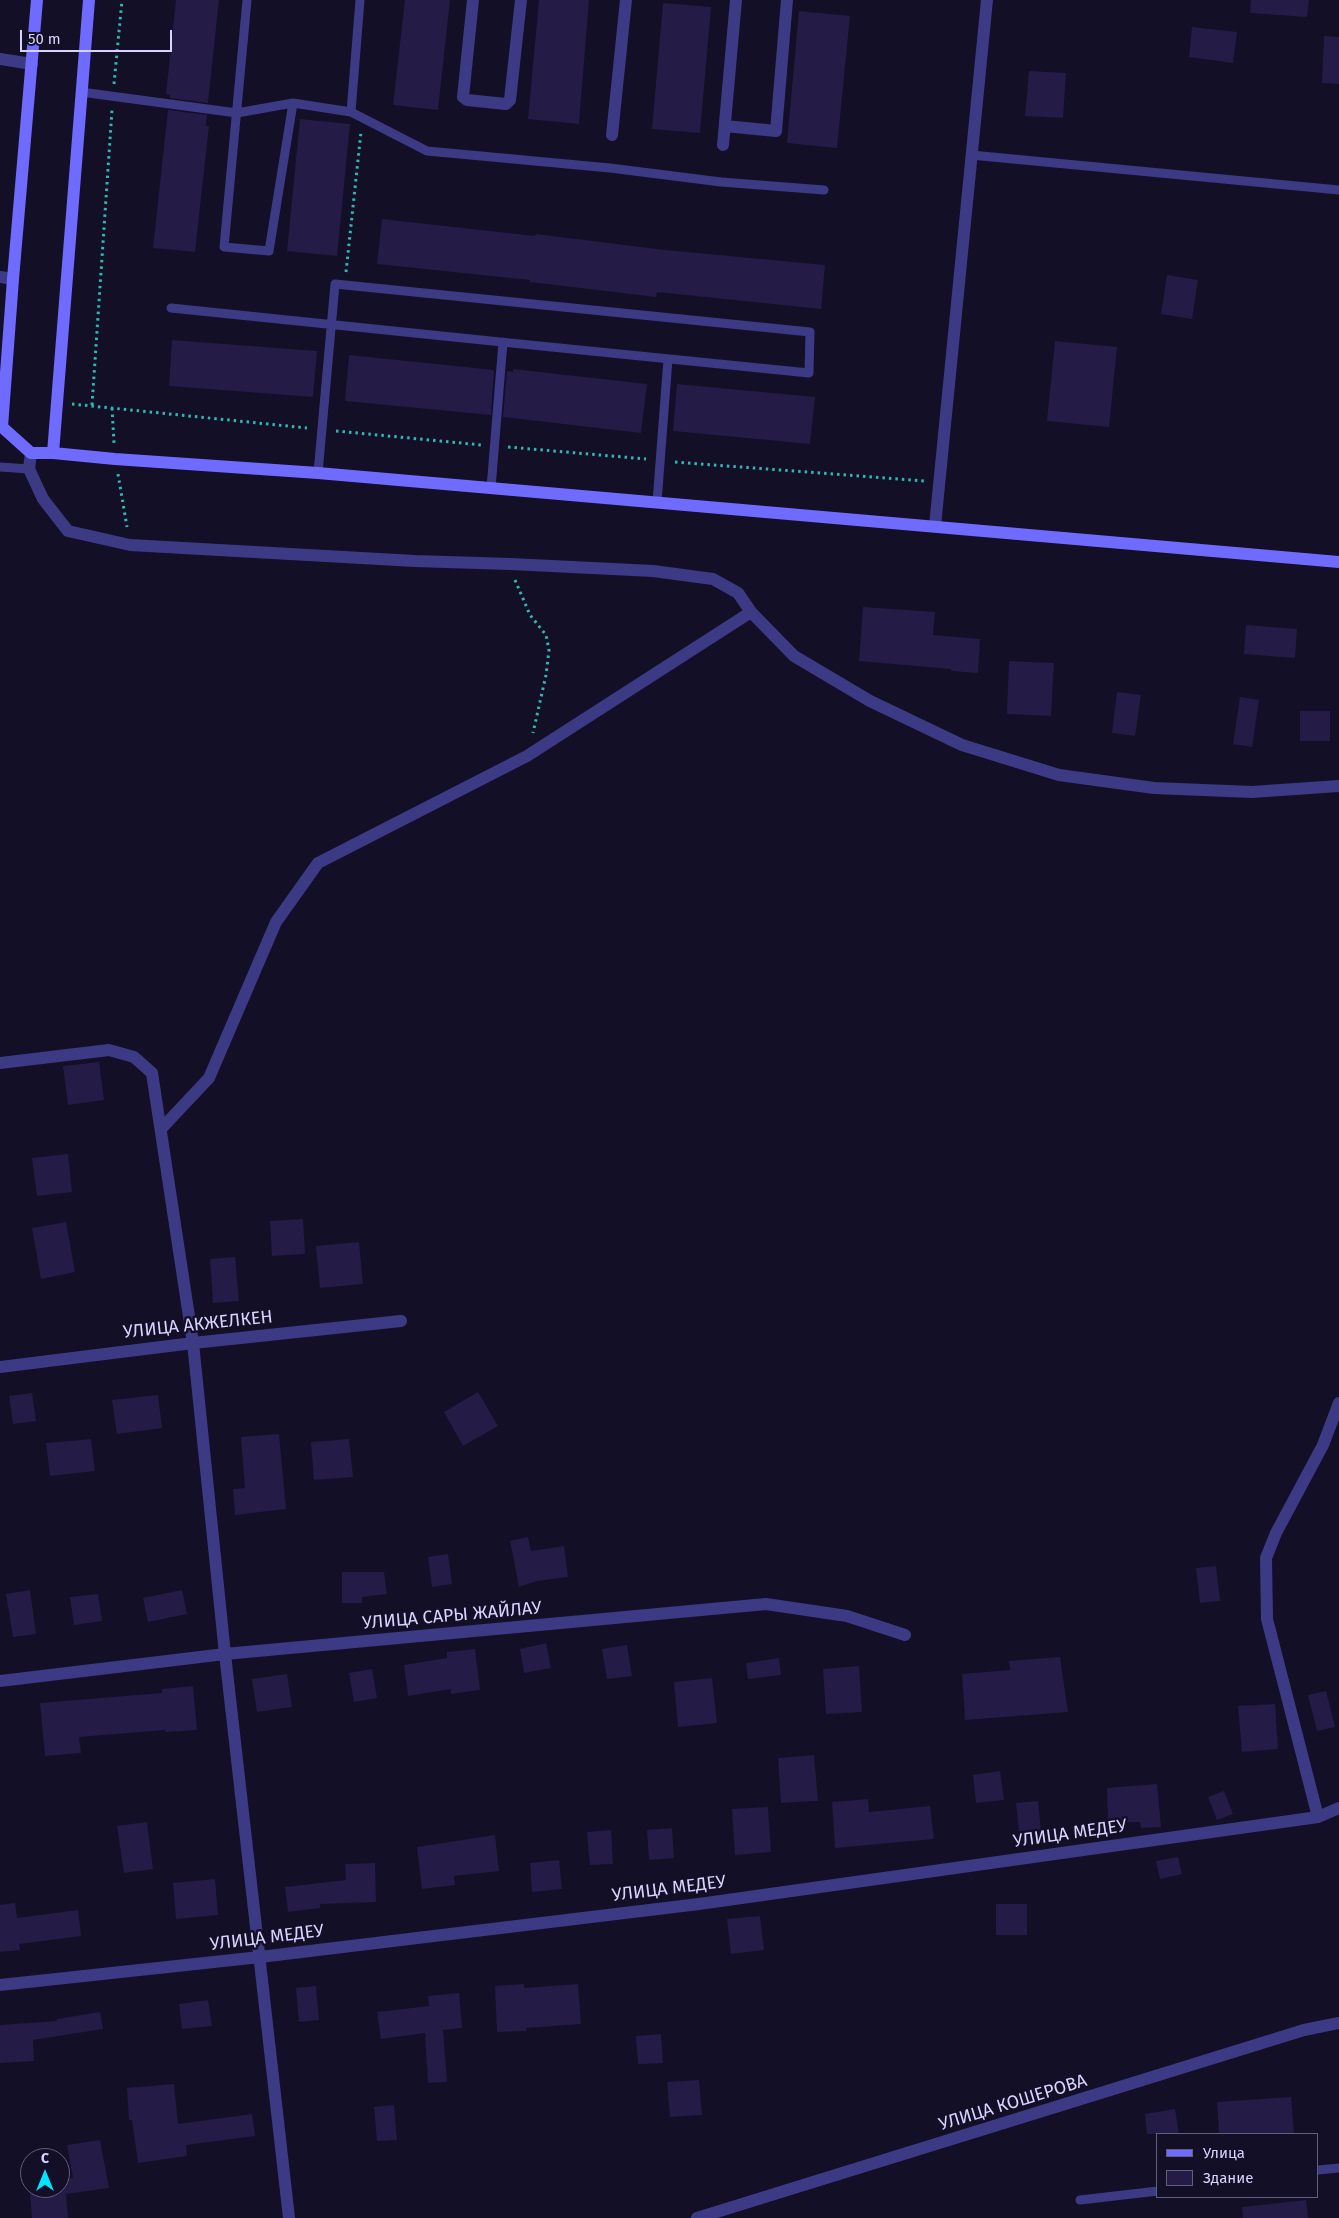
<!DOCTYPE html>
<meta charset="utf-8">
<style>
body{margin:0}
#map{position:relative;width:1339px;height:2218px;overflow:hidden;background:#130f26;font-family:"Fira Sans",sans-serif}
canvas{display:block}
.legend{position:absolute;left:1156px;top:2133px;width:162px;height:65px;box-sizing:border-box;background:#130f26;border:1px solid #625e7d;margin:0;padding:6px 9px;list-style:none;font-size:15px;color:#d9d4ff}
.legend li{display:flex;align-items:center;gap:10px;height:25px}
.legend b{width:25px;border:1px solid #625e7d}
.north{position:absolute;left:20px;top:2148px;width:50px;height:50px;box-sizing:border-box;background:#130f26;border:1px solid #625e7d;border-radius:50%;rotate:0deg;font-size:14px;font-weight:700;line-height:20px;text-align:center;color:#d9d4ff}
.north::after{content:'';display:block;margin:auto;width:18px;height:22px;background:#00e5ff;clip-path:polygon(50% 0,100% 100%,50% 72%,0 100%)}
.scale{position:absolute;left:20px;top:30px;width:152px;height:22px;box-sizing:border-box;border:2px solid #d9d4ff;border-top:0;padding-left:6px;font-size:15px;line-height:18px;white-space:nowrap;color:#d9d4ff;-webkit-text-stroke:4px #130f26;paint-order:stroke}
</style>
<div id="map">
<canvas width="1339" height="2218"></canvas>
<ul class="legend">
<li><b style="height:6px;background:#6f6bff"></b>Улица</li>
<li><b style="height:14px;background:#241b47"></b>Здание</li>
</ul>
<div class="north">С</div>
<div class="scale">50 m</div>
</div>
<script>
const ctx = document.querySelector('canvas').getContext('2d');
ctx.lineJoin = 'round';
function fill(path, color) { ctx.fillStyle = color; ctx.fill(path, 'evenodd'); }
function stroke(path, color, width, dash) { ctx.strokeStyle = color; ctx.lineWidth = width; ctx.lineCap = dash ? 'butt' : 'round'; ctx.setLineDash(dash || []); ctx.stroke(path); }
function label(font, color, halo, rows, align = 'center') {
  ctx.font = font + ' "Fira Sans",sans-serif'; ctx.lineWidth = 5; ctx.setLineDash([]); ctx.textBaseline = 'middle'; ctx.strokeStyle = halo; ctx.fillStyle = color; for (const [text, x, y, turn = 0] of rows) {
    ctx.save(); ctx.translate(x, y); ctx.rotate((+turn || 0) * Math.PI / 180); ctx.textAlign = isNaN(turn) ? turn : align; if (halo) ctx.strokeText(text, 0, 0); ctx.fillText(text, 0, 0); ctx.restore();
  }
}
const building = new Path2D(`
 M176,0h43l-11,103 -38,-5v-3l-4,-1z
 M405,0h45l-12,110 -45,-5z
 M539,0h50l-10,124 -51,-5z
 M1251,0h58l-2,17 -57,-4z
 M663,3l48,4 -11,126 -48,-4z
 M799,11l51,5 -13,132 -50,-5z
 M1192,27l45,5 -4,31 -44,-6z
 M1324,36l15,1v47l-17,-1z
 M1029,71l37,2 -3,45 -38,-2z
 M168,110l39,5 -1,11h3l-14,126 -42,-4z
 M300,119l50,5 -13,132 -50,-5z
 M382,219l153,17 1,-2 129,16 160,15 -4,44 -164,-17 -1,5 -126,-15v-2l-153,-16z
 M1167,275l31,5 -6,39 -31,-5z
 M172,340l145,11 -4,46 -144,-11z
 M1055,341l62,6 -8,80 -62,-6z
 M349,355l145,15 -3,45 -146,-14z
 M513,369l134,15 -6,49 -138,-16 4,-46 6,1z
 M677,384l138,13 -5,47 -137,-13z
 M863,607l72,5 -2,23 47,4 -2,34 -27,-2v-2l-92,-8z
 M1246,625l51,4 -2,29 -51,-4z
 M1009,661l45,2 -3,53 -44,-2z
 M1117,692l24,3 -6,41 -23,-3z
 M1240,697l19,3 -7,47 -19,-3z
 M1300,711h30v30h-30z
 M99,1062l5,38 -36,5 -5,-39z
 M68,1154l4,38 -35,4 -5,-38z
 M303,1219l2,35 -33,2 -2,-35z
 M66,1222l9,50 -34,7 -9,-51z
 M359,1242l4,42 -43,4 -4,-42z
 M235,1257l4,44 -26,2 -3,-44z
 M478,1392l20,34 -35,20 -19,-34z
 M32,1393l4,28 -23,3 -4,-28z
 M158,1395l4,33 -45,6 -5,-34z
 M279,1434l7,75 -51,6 -2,-26 12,-1 -4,-51z
 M91,1439l4,32 -45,5 -4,-33z
 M349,1439l4,38 -39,3 -3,-38z
 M528,1537l3,14 33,-5 4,31 -31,4 -18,6 -9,-46z
 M448,1554l4,30 -20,3 -4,-30z
 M1216,1566l4,35 -20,2 -4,-35z
 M342,1572h42l3,22 -25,3v6h-20z
 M30,1590l6,44 -23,3 -7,-43z
 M182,1590l5,24 -39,8 -5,-24z
 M98,1594l4,27 -28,4 -4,-28z
 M546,1643l5,25 -27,5 -4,-24z
 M627,1645l5,31 -25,3 -5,-30z
 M475,1649l5,41 -29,4v-5l-43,7 -4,-31 43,-7v-6z
 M1060,1657l8,55 -103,8 -3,-46 48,-4 -1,-9z
 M779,1658l2,17 -33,4 -2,-16z
 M859,1666l3,46 -36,2 -3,-45z
 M372,1669l5,29 -23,4 -5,-29z
 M287,1674l5,33 -35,5 -5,-33z
 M712,1678l5,45 -39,4 -4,-45z
 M193,1686l4,44 -31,2 -1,-2 -86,7 2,16 -36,3 -5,-53 122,-10v-4z
 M1326,1691l9,36 -18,4 -9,-36z
 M1275,1704l3,45 -36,3 -4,-46z
 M814,1755l4,46 -37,2 -3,-45z
 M1000,1771l4,29 -28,3 -3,-28z
 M1157,1784l4,43 -20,1 -1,-6 -32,1 -1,-35z
 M1224,1791l9,23 -16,6 -9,-23z
 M868,1799l1,13 61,-6 4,33 -99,9 -3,-46z
 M1038,1801l3,29 -22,2 -3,-29z
 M768,1807l3,45 -36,3 -3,-46z
 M147,1822l6,47 -29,4 -7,-47z
 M672,1828l2,30 -25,2 -2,-30z
 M611,1830l2,34 -23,1 -3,-33z
 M495,1835l4,36 -45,5 1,9 -33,4 -5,-42z
 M1178,1857l4,17 -22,5 -4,-18z
 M559,1860l3,29 -30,3 -2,-29z
 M375,1863l1,39 -56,2v4l-32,4 -3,-25 61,-7 -1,-16z
 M215,1879l3,36 -42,4 -3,-36z
 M15,1903l2,15 61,-8 3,26 -62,8 1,6 -20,2v-47z
 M996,1904h31v31h-31z
 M760,1916l4,34 -33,4 -4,-35z
 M524,1984v4l54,-4 3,40 -55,4v3l-29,1 -2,-46z
 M316,1986l3,34 -20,2 -3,-34z
 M459,1993l3,35 -19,2 4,52 -19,1 -3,-50 -44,6 -4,-27 52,-6 -1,-10z
 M208,2000l4,26 -30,3 -3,-25z
 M100,2012l3,17 -70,11 1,21 -34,2v-38l57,-4v-2z
 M661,2034l2,29 -25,1 -2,-28z
 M699,2080l3,35 -32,2 -3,-35z
 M174,2084l4,40 74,-10 3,22 -69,9 1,11 -49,7 -6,-43h-3l-2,-32z
 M1291,2097l3,37h-75l-2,-32z
 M394,2105l3,35 -20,1 -3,-34z
 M1175,2109l4,25h-32l-2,-20z
 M100,2140l9,48 -43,6 2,24h-36l-3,-37 1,7h30v-9l13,-1 -6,-33z
 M1306,2200l2,18h-65l-1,-11z`);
const path = new Path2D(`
 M114,84l8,-84
 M346,272l15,-140
 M72,404l235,24
 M92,405l20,-295
 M112,408l2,35
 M336,431l146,14
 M508,447l138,12
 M675,462l250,19
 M118,474l9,53
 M515,580l15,35 16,20 3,15 -3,25 -13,58`);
const lane = new Path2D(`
 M247,0l-23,247 45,4 24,-148
 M81,92l156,21 56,-10 58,9 76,39 183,17 111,14 103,8
 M351,112l9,-112
 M971,155l368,35
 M171,308c213,22 425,44 638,65l1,-41 -475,-48 -17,189
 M0,467l29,2
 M491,488l12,-146
 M657,502l11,-143
 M1318,2170l21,-2
 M1080,2200l78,-9`);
const street = new Path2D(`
 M473,0l-10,97 4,3 39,4 4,-4 11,-100
 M0,59l32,5
 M725,126l51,5 11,-131
 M612,135l14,-135
 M723,145l13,-145
 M0,277l13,2
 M31,453l-2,16 14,30 25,32 62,14 285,16 96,3 142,7 60,8 25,14 13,19 43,44 76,45 92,44 97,30 95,13 98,4 87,-6
 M935,526l52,-526
 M0,1063l109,-13 25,7 18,16 41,270 32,311 64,564
 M161,1129l48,-51 67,-156 42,-59 209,-107 224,-144
 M0,1367l193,-24 208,-22
 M0,1681l225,-27 541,-50 81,12 58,19
 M1318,1817l-51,-198 -1,-61 10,-25 47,-88 16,-42
 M0,1985l260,-28 439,-53 619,-87 21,-9
 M697,2218l607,-188 35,-7`);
const secondary = new Path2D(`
 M37,0l-24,279 -11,148 29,26h22l62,6 203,14 1021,89
 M53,453l36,-453`);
const streetNames = [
 ["УЛИЦА АКЖЕЛКЕН",198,1325,-6],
 ["УЛИЦА САРЫ ЖАЙЛАУ",452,1616,-5],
 ["УЛИЦА МЕДЕУ",1070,1834,-8],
 ["УЛИЦА МЕДЕУ",669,1889,-7],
 ["УЛИЦА МЕДЕУ",267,1938,-7],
 ["УЛИЦА КОШЕРОВА",1013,2103,-17]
];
fill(building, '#241b47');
stroke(path, '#2fb8b0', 3, [2.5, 4]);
stroke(lane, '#3d3a85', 9);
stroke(street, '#3d3a85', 12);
stroke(secondary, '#6f6bff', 12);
label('18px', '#d9d4ff', '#130f26', streetNames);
</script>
